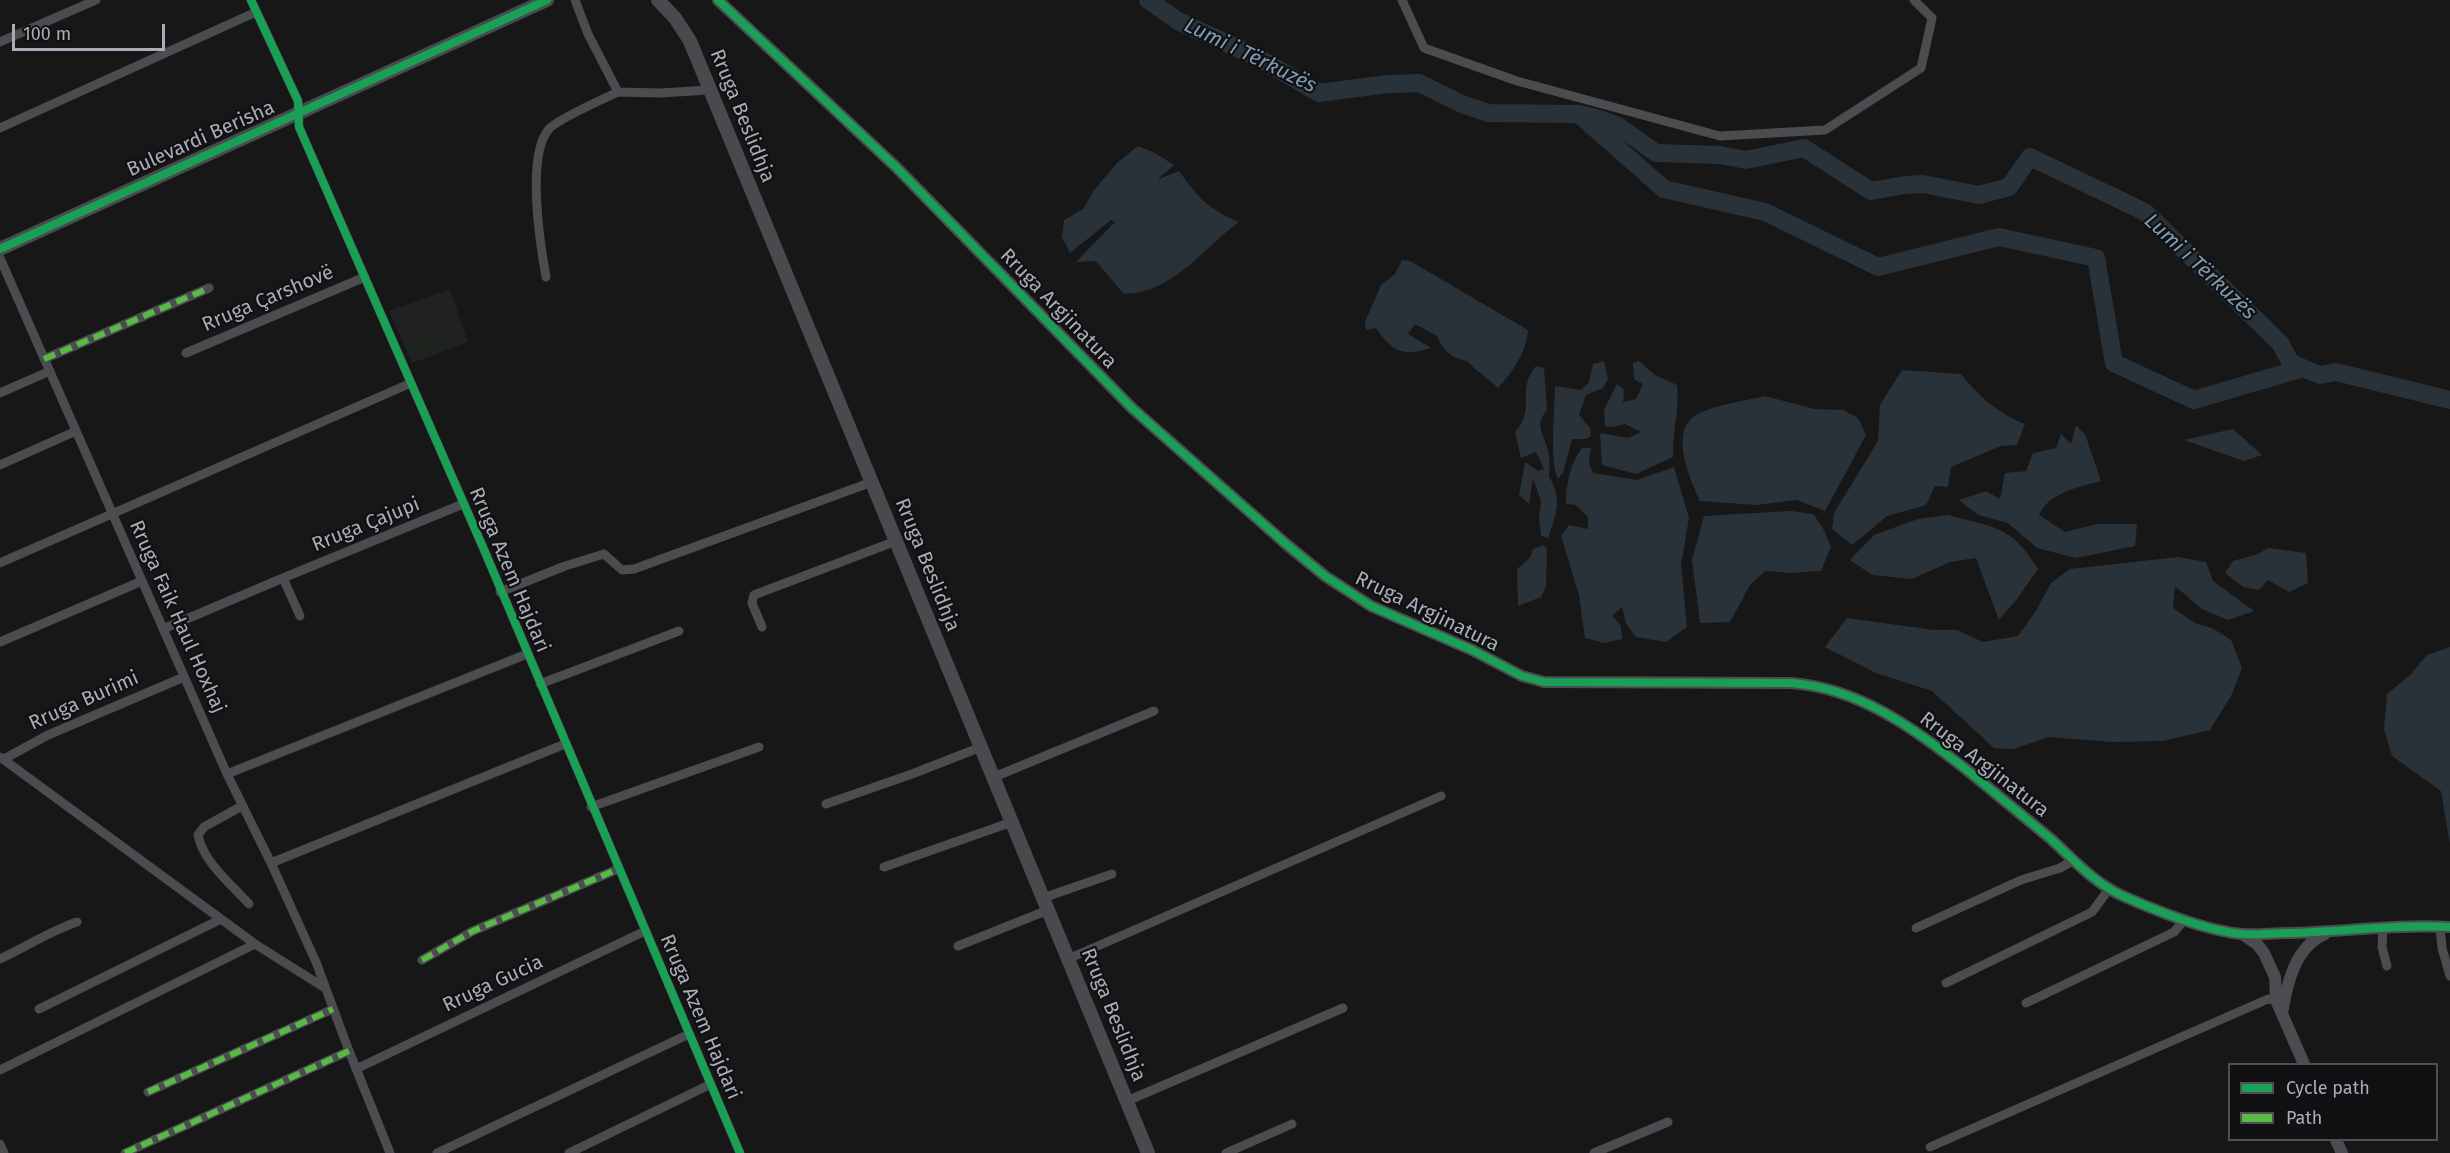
<!DOCTYPE html>
<meta charset="utf-8">
<style>
body{margin:0}
#map{position:relative;width:2450px;height:1153px;overflow:hidden;background:#171717;font-family:"Fira Sans",sans-serif}
canvas{display:block}
.legend{position:absolute;left:2228px;top:1063px;width:210px;height:78px;box-sizing:border-box;background:#111113;border:2px solid #4d4f55;margin:0;padding:8px 10px;list-style:none;font-size:18px;color:#a8adb8}
.legend li{display:flex;align-items:center;gap:12px;height:30px}
.legend b{width:30px;border:2px solid #4d4f55}
.scale{position:absolute;left:12px;top:24px;width:153px;height:27px;box-sizing:border-box;border:3px solid #a8adb8;border-top:0;padding-left:8px;font-size:18px;line-height:21px;white-space:nowrap;color:#a8adb8;-webkit-text-stroke:4px #111113;paint-order:stroke}
</style>
<div id="map">
<canvas width="2450" height="1153"></canvas>
<ul class="legend">
<li><b style="height:8px;background:#1a9f57"></b>Cycle path</li>
<li><b style="height:8px;background:#58b947"></b>Path</li>
</ul>
<div class="scale">100 m</div>
</div>
<script>
const ctx = document.querySelector('canvas').getContext('2d');
ctx.lineJoin = 'round';
function fill(path, color) { ctx.fillStyle = color; ctx.fill(path, 'evenodd'); }
function stroke(path, color, width, dash) { ctx.strokeStyle = color; ctx.lineWidth = width; ctx.lineCap = dash ? 'butt' : 'round'; ctx.setLineDash(dash || []); ctx.stroke(path); }
function label(font, color, halo, rows, align = 'center') {
  ctx.font = font + ' "Fira Sans",sans-serif'; ctx.lineWidth = 4.5; ctx.setLineDash([]); ctx.textBaseline = 'middle'; ctx.strokeStyle = halo; ctx.fillStyle = color; for (const [text, x, y, turn = 0] of rows) {
    ctx.save(); ctx.translate(x, y); ctx.rotate((+turn || 0) * Math.PI / 180); ctx.textAlign = isNaN(turn) ? turn : align; if (halo) ctx.strokeText(text, 0, 0); ctx.fillText(text, 0, 0); ctx.restore();
  }
}
const built = new Path2D(`
 M450,289l18,53 -56,21 -23,-52z`);
const green = new Path2D(`
 M437,332l6,16 -28,11 -6,-16z`);
const water = new Path2D(`
 M1138,146l17,7 19,12 -17,15 22,-9c20,28 28,37 60,51 -37,27 -66,71 -115,72l-28,-33 -20,1 39,-40 -4,-2 -41,33 -8,-16 2,-17 19,-11 12,-20 22,-26z
 M1402,260l8,1 118,69c-1,21 -16,43 -30,58 -10,-11 -22,-16 -31,-27 -17,-4 -23,-9 -30,-25l-22,-12 -7,10 23,14c-27,9 -39,4 -55,-20l-10,2 -1,-8 16,-37 14,-11z
 M1604,361l4,18 -5,9 -17,7 -7,20 11,13 1,8 -5,3h-14l-9,34 -5,6c-9,-18 -3,-70 -3,-93l26,4 8,-8 4,-18z
 M1639,361l16,14 22,10c3,24 -5,48 -4,72l-37,17 -34,-9 -2,-32 28,5 13,-6 -16,-8 -12,3 -8,-1 -1,-16 13,-26 7,6 -1,12 13,-3 7,-15 -9,-5 -1,-16z
 M1536,366l8,2 3,42c-12,14 -5,21 0,37 3,10 3,19 2,30 14,22 7,38 -1,61l-7,-2 -2,-18 2,-17 -8,-23 -4,26 -10,-9 6,-33 13,9 6,-2 -8,-17 -15,6 -6,-26c22,-24 0,-41 21,-66z
 M1902,370l59,4c17,22 38,40 64,50l-8,21 -16,1 -50,21 -3,20 -13,-1 -9,19 -39,11 -35,29 -20,-16 2,-16 44,-72 2,-36z
 M1765,396l49,13 29,1 15,8 8,17 -41,76 -28,-11 -41,5 -56,-4c-9,-20 -30,-66 -7,-84 14,-11 53,-16 72,-21z
 M2076,425l9,9 16,47c-22,6 -53,12 -62,34l26,17 32,-8h40l-2,22 -59,12 -39,-10 -29,-25 -30,-8 -19,-15 27,-9 14,8 5,-26 21,-2 7,-18 23,-5 5,-14 10,10z
 M2233,429l29,26 -18,6 -60,-21z
 M1582,448h9l-2,15 4,10 44,7 37,-13 15,51 -8,47 6,62 -21,15 -30,-5 -10,-14 -4,-16 -10,9 9,10 1,13 -17,4 -20,-5 -6,-43 -18,-59 8,-11 19,4v-12l-12,-12 -10,-1c0,-20 4,-40 16,-56z
 M1791,511l22,3 9,12 9,21 -10,24 -31,2 -25,-2 -15,14 -20,37 -30,1 -8,-63 12,-44z
 M1948,515c47,13 63,10 90,54l-21,30 -18,21 -23,-62 -26,4 -38,17 -40,-4 -22,-15 24,-25 44,-16z
 M1543,545l4,4 -1,37 -5,11 -23,9 -1,-37 13,-11 3,-9z
 M2268,548l38,5 2,30 -19,9 -21,-12 -9,10 -16,-3 -18,-14 8,-12 25,-7z
 M2178,557l28,5 7,19 41,30 -26,9 -26,-11 -27,-23 -2,22 22,15 17,5 19,12 11,28 -11,28 -21,34 -47,11 -50,1 -65,-5 -34,12 -20,-1 -62,-57 -56,-18 -51,-26 22,-29 87,12h23l26,12 35,-6 18,-25 15,-28 19,-14z
 M2450,647v198l-9,-54 -49,-35 -8,-27 3,-35 23,-19 17,-20z`);
const river = new Path2D(`
 M1148,0l30,21 79,36 62,36 69,-9 31,-1 43,21 26,9 91,1 20,5 19,7 38,27 64,2 26,5 58,-12 67,43 34,-6 18,-1 56,11 30,-8 21,-30 115,55 135,131 11,20 29,12 16,-3 114,28
 M1582,117l82,72 101,23 113,55 121,-30 97,21 18,105 80,37 109,-32`);
const minor = new Path2D(`
 M251,0l47,101 1,26 186,425 255,601
 M575,0l13,34 30,58 42,1 50,-3
 M1402,0l22,48 93,33 203,55 105,-6 96,-62 11,-50 -18,-18
 M0,42l96,-42
 M0,128l256,-116
 M0,258l227,516 44,89 45,99 33,89 41,102
 M546,277c-6,-33 -20,-122 3,-148 9,-10 54,-30 69,-37
 M186,353l179,-76
 M44,359l165,-71
 M0,393l50,-22
 M0,465l76,-34
 M0,563l411,-180
 M283,578l180,-74
 M500,592l65,-26 39,-12 18,16 12,-1 238,-87
 M762,627l-10,-24 2,-8 142,-54
 M163,629l120,-51 17,38
 M0,642l142,-61
 M540,684l139,-53
 M0,757l255,187 70,44
 M4,759l44,-24 136,-58
 M227,774l300,-120
 M994,777l160,-66
 M826,804l86,-30 69,-27
 M242,806l-38,21 -6,8c5,27 34,50 51,69
 M591,807l168,-60
 M271,863l294,-119
 M884,867l128,-45
 M1043,898l69,-24
 M2383,927l-1,20 5,19
 M2440,927l2,21 8,28
 M1916,928l105,-48 39,-12 12,-7
 M958,946l90,-36
 M0,959c26,-12 50,-28 77,-37
 M1068,959l373,-163
 M422,960l51,-29 145,-62
 M1946,983l146,-71 17,-23
 M2026,1003l148,-71 11,-13
 M39,1009l182,-90
 M356,1069l289,-138
 M0,1070l255,-126
 M148,1092l185,-83
 M1127,1101l216,-93
 M0,1144l4,9
 M1930,1147l338,-148 8,1
 M125,1153l224,-102
 M437,1153l252,-119
 M569,1153l142,-69
 M1226,1153l66,-29
 M1594,1153l74,-31`);
const tertiary = new Path2D(`
 M718,0l178,167 236,241 154,136 39,32 46,30 101,44 50,26 22,6 247,1c69,5 123,46 176,87 28,23 56,46 84,69 24,22 44,45 74,58 32,14 83,34 117,37 14,1 30,-1 45,-1 55,-1 108,-9 163,-6
 M2242,934l15,10 7,9 11,24 1,23 28,64
 M2282,1013c5,-30 13,-66 43,-79
 M2336,1140l6,13`);
const secondary = new Path2D(`
 M658,0l17,18 15,23 458,1112
 M0,249l547,-249`);
const quiet = new Path2D(`
 M44,359l165,-71
 M422,960l51,-29 145,-62
 M148,1092l185,-83
 M125,1153l224,-102`);
const cycleway = new Path2D(`
 M251,0l47,101 1,26 186,425 255,601
 M718,0l178,167 236,241 154,136 39,32 46,30 101,44 50,26 22,6 247,1c69,5 123,46 176,87 28,23 56,46 84,69 24,22 44,45 74,58 32,14 83,34 117,37 14,1 30,-1 45,-1 55,-1 108,-9 163,-6
 M0,249l547,-249`);
const streetNames = [
 ["Rruga Beslidhja",742,116,68],
 ["Bulevardi Berisha",201,139,-24],
 ["Rruga Çarshovë",268,299,-23],
 ["Rruga Argjinatura",1058,309,46],
 ["Rruga Çajupi",366,525,-22],
 ["Rruga Beslidhja",927,565,68],
 ["Rruga Azem Hajdari",509,570,67],
 ["Rruga Argjinatura",1427,612,26],
 ["Rruga Faik Haul Hoxhaj",177,617,66],
 ["Rruga Burimi",84,701,-24],
 ["Rruga Argjinatura",1984,765,38],
 ["Rruga Gucia",493,984,-25],
 ["Rruga Beslidhja",1113,1015,68],
 ["Rruga Azem Hajdari",700,1017,67]
];
const waterNames = [
 ["Lumi i Tërkuzës",1250,56,26],
 ["Lumi i Tërkuzës",2200,267,43]
];
fill(built, '#212123');
fill(green, '#1d241e');
fill(water, '#2a3239');
stroke(river, '#2a3239', 18);
stroke(minor, '#4b4c50', 9);
stroke(tertiary, '#4b4c50', 12);
stroke(secondary, '#4a4a4e', 14);
stroke(quiet, '#58b947', 6, [12, 6]);
stroke(cycleway, '#1a9f57', 8);
label('20px', '#a8adb8', '#111113', streetNames);
label('italic 21px', '#7f9bb3', '#111113', waterNames);
</script>
